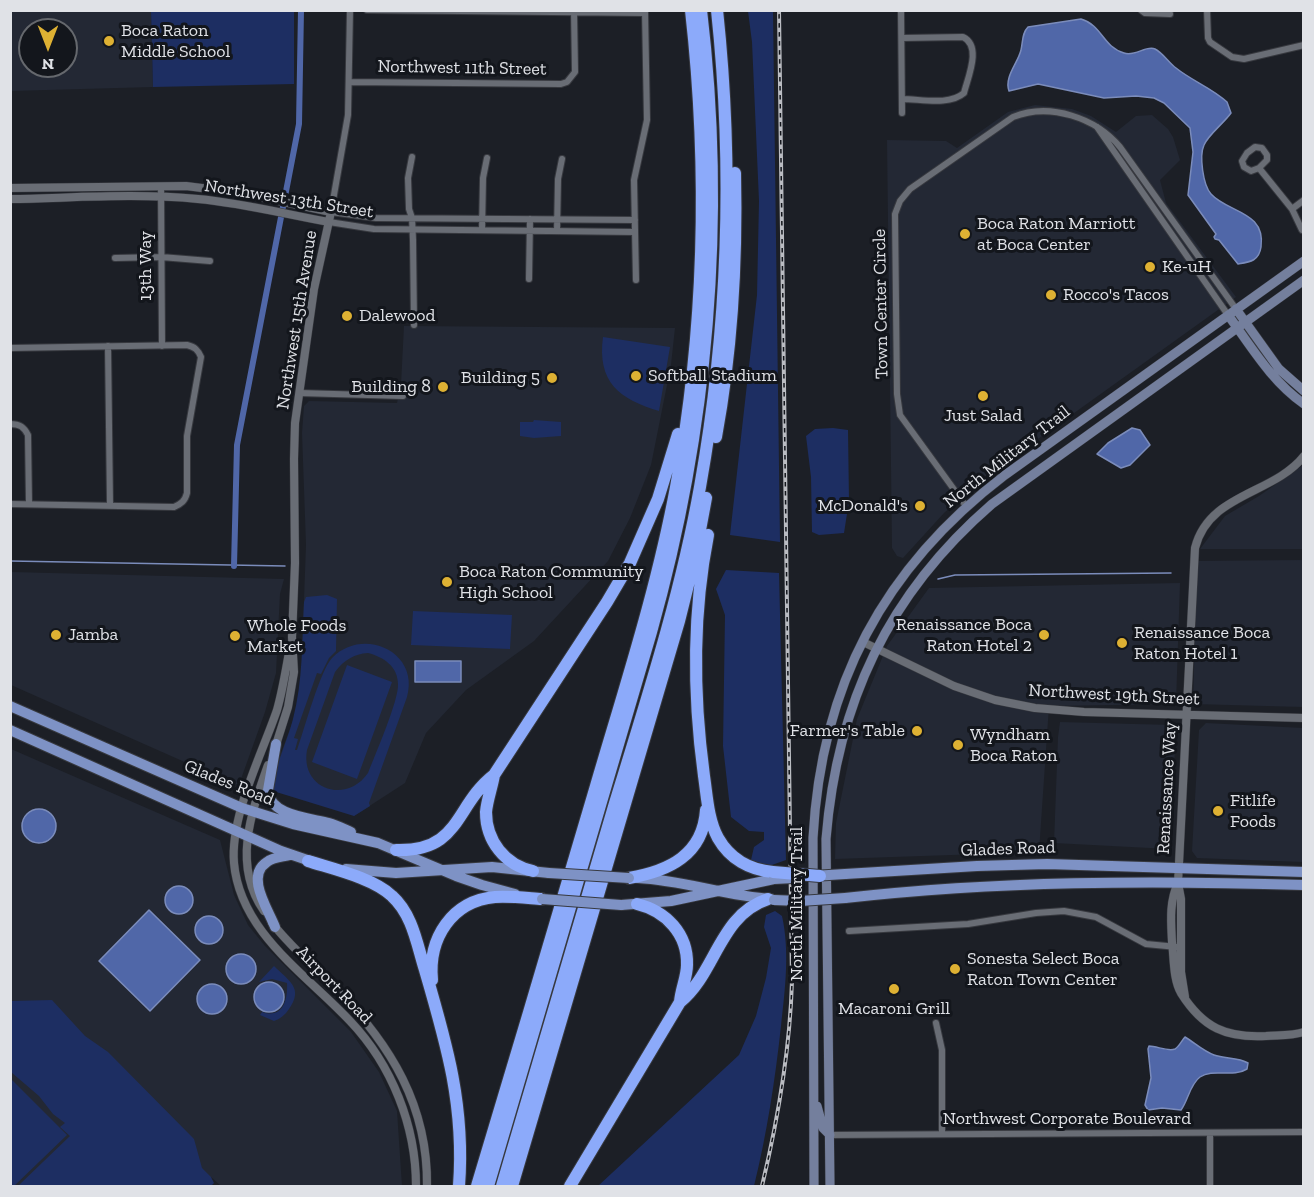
<!DOCTYPE html>
<style>
body{margin:0}
#map{position:relative;width:1314px;height:1197px;overflow:hidden;background:#1c1f26;font-family:"Zilla Slab",serif}
canvas{display:block}
.frame{position:absolute;inset:0;border:12px solid #e0e2e7;pointer-events:none}
.north{position:absolute;left:18px;top:18px;width:60px;height:60px;box-sizing:border-box;background:#13161c;border:2px solid #65686d;border-radius:50%;rotate:180deg;font-size:16px;font-weight:700;line-height:24px;text-align:center;color:#e0e2e7}
.north::after{content:'';display:block;margin:auto;width:21px;height:27px;background:#deb133;clip-path:polygon(50% 0,100% 100%,50% 72%,0 100%)}
</style>
<div id="map">
<canvas width="1314" height="1197"></canvas>
<div class="frame"></div>
<div class="north">N</div>
</div>
<script>
const ctx = document.querySelector('canvas').getContext('2d');
ctx.lineJoin = 'round';
function fill(path, color) { ctx.fillStyle = color; ctx.fill(path, 'evenodd'); }
function stroke(path, color, width, dash) { ctx.strokeStyle = color; ctx.lineWidth = width; ctx.lineCap = dash ? 'butt' : 'round'; ctx.setLineDash(dash || []); ctx.stroke(path); }
function label(font, color, halo, rows, align = 'center') {
  ctx.font = font + ' "Zilla Slab",serif'; ctx.lineWidth = 6; ctx.setLineDash([]); ctx.textBaseline = 'middle'; ctx.strokeStyle = halo; ctx.fillStyle = color; for (const [text, x, y, turn = 0] of rows) {
    ctx.save(); ctx.translate(x, y); ctx.rotate((+turn || 0) * Math.PI / 180); ctx.textAlign = isNaN(turn) ? turn : align; if (halo) ctx.strokeText(text, 0, 0); ctx.fillText(text, 0, 0); ctx.restore();
  }
}
const built = new Path2D(`
 M10,11h141l2,76 -142,4zM30,30h36v36h-36z
 M1035,105l37,4 19,7 25,16 20,-16 16,-1 16,14 5,8 7,23 -20,20 6,23 70,94 -254,182 -38,34 -41,45 -6,-2 -5,-8 -5,-408 59,1 11,7 51,-36z
 M404,326l271,2 -4,37 -20,100 -21,53 -22,43 -74,80 -68,49 -40,43 -21,50 -51,33 -80,-44 20,-54 7,-38 5,-135 -4,-112 2,-27 5,-5 88,2 4,-19z
 M1303,465v84h-103l25,-33 34,-20z
 M1303,560v147l-110,-3 4,-143z
 M11,572l273,7 -4,15 -4,79 -11,39 -24,67 -4,5 -5,2 -6,-2 -3,-5 -212,-94z
 M1180,583l-4,121 -127,2 -10,146 -204,7 1,-36 21,-104 30,-73 42,-58z
 M1060,722l112,3 4,8 -7,116 -115,-6 4,-106z
 M1206,723l97,5v134l-106,-4 -5,-7 7,-121z
 M11,749l209,91 14,55 14,30 17,21 86,86 28,40 18,39 5,75h-181l-10,-9 -9,9h-191z`);
const green = new Path2D(`
 M151,11h143v73l-141,3z
 M748,11h25l7,531 -50,-7 27,-240 2,-94 -7,-159z
 M603,337l67,10 -11,64c-40,-12 -62,-29 -56,-74z
 M534,420l27,2v14l-27,2 -14,-2v-14h13z
 M833,428l15,2 1,71 -5,32 -25,2 -7,-3 -1,-55 -5,-41 9,-7z
 M726,570l53,3 7,287 -17,6 -18,-6 3,-13 10,-7v-8l-15,-1 -18,-14 -8,-71 2,-131 -9,-26z
 M327,595l10,4 -1,52 -7,7 -8,16 -4,-1 -23,65 4,1 -3,11h2c7,-20 23,-79 35,-92 31,-32 88,-6 75,39l-38,106 1,3 -16,10 -81,-25c1,-25 14,-48 20,-72 10,-38 9,-78 11,-117l2,-5zM368,653c16,4 30,14 30,31 1,16 -23,71 -30,89 -22,32 -68,16 -61,-23l28,-78c9,-12 19,-18 33,-19z
 M413,611l99,4 -2,34 -99,-4z
 M347,665l45,17 -35,97 -45,-17z
 M775,911l7,5c8,36 3,74 -1,110 -6,55 -14,107 -27,160h-156l141,-131 17,-39 10,-38 5,-30 -7,-21 2,-12z
 M274,966c15,15 30,22 15,43 -4,6 -9,10 -15,12l-14,-6 2,-3c21,7 26,-12 25,-29l-15,-4 -13,3z
 M52,1000l33,36 23,16 86,87 8,29 9,9 3,6 -3,3h-193l52,-50 -10,-9 5,-4 -12,-9 -14,-18 -28,-24v-71z
 M11,1079l56,56 -53,51h-4z`);
const water = new Path2D(`
 M1081,19c21,6 22,28 43,34 11,4 22,-8 31,-4 8,4 14,14 21,19 16,13 36,20 51,34l4,11c-7,10 -23,22 -27,32 -5,11 -1,40 7,49 17,19 55,17 50,53 -2,14 -11,15 -23,17l-19,-24 -4,-1 -1,-2 2,-3 -28,-39 5,-43 -3,-24 -26,-25 -10,-5 -18,-2 -32,2 -66,-14 -29,7c-5,-14 9,-28 12,-41 2,-9 1,-17 7,-23z
 M1132,428l8,2 10,15 -20,20 -9,3 -24,-14 11,-11z
 M415,661h46v21h-46z
 M22 826a17 17 0 1 1 34 0a17 17 0 1 1-34 0Z
 M165 900a14 14 0 1 1 28 0a14 14 0 1 1-28 0Z
 M149,910l51,50 -50,51 -51,-50z
 M195 930a14 14 0 1 1 28 0a14 14 0 1 1-28 0Z
 M226 969a15 15 0 1 1 30 0a15 15 0 1 1-30 0Z
 M254 997a15 15 0 1 1 30 0a15 15 0 1 1-30 0Z
 M197 999a15 15 0 1 1 30 0a15 15 0 1 1-30 0Z
 M1185,1037c10,6 18,14 29,18 11,4 24,2 34,8l-1,6c-14,9 -34,-1 -47,8 -10,7 -12,24 -19,33l-19,-2 -14,2 -3,-5 6,-27 -3,-29 1,-3c8,0 19,6 26,3 4,-2 7,-9 10,-12z`);
const stream = new Path2D(`
 M10,561l275,5
 M938,579l17,-4 216,-2`);
const canal = new Path2D(`
 M234,566l3,-121 62,-321 2,-114`);
const minor = new Path2D(`
 M350,10l-2,105 -17,97 45,6 259,2
 M367,10l278,3
 M901,10l1,103
 M1141,10l4,3 25,1
 M1207,10l1,28 2,4 22,15 12,2 60,-14
 M902,38l61,-1c19,9 5,40 1,56 -15,13 -43,6 -62,6
 M350,82l211,2 6,-2 8,-10 -1,-62
 M1097,127l131,188
 M412,157l-4,21 1,31 3,9 1,22 1,85
 M1259,168l-8,3 -7,-4 -2,-6 5,-8 8,-6 7,1 5,7v5l-8,8 33,41 10,21
 M161,186l1,160
 M1292,209l12,-9
 M329,222l45,7 261,3
 M482,230l1,-52 4,-20
 M557,231l1,-52 4,-20
 M115,258l46,-1 49,4
 M529,279l1,-60
 M636,280l-2,-100 13,-60 -2,-109
 M108,346l2,159
 M10,348l177,-3c8,2 11,5 14,12l-14,79v57c-2,8 -6,11 -13,14l-164,-3
 M299,393l104,3
 M10,424c10,0 14,3 18,11l1,69
 M966,506l-66,-91 -3,-21 -2,-180 5,-13 10,-12 103,-72c37,-15 83,1 107,30l116,162
 M849,931l119,-7 68,-11 28,-2 32,6 50,27 31,3
 M936,1023l6,27v84
 M1210,1133v53
 M830,1135l474,-3`);
const tertiary = new Path2D(`
 M10,188l176,-2 55,7 90,19 -17,77 -19,134 -1,36 1,104 -3,74 2,35 -6,35 -13,41
 M10,199c63,-1 126,-6 188,0 44,4 87,15 131,23
 M863,642l91,44 41,14 40,8 49,4 220,6
 M290,647c-4,21 -7,42 -13,63 -15,44 -47,106 -43,153 6,69 72,111 116,158 42,44 66,105 66,165
 M1178,883c-9,19 -7,39 -6,59 2,16 1,37 9,51 22,35 45,45 85,43 13,-1 25,0 38,-4
 M264,911c-32,-46 -13,-98 4,-146
 M272,923c19,24 43,45 64,66 55,56 92,117 91,197
 M1185,997l-4,-25v-73l-3,-16 17,-335c14,-55 78,-53 109,-92`);
const secondary = new Path2D(`
 M1236,309l43,60 25,22
 M1228,315c23,31 43,66 76,89
 M817,1106l6,22 7,7
 M814,1186l-1,-348c8,-152 70,-270 192,-363l299,-214
 M830,1186l-4,-347c11,-136 62,-245 166,-335l312,-224`);
const primary = new Path2D(`
 M10,706l232,102 51,16 85,19 78,33 26,9 33,9
 M10,730l271,121 35,12
 M276,744l-8,46c1,26 42,28 61,33 8,2 15,6 22,9
 M346,869l50,4 96,-6 57,6
 M845,874l132,-8 70,-2 257,8
 M638,878c45,2 88,18 133,21
 M845,898c153,-17 305,-18 459,-13
 M621,905l50,-4 103,-22
 M275,927c-7,-18 -30,-51 -8,-65 6,-5 15,-5 23,-7`);
const motorway = new Path2D(`
 M716,437c16,-87 21,-176 19,-264
 M708,535c-16,81 -15,160 -4,241 3,20 4,44 14,62 12,21 32,32 55,34
 M494,775c-2,12 -7,25 -8,37 0,29 19,53 47,59
 M396,850c65,2 58,-44 98,-75l113,-173 23,-39 28,-64 20,-65
 M308,861c25,8 65,17 84,35 21,19 25,49 33,74 22,75 40,137 34,216
 M629,878c40,-7 74,-23 77,-68
 M637,904c29,7 51,30 50,61 0,12 -6,24 -7,37
 M432,980c-4,-42 20,-79 63,-83 15,-1 32,1 47,2
 M477,1186c40,-133 80,-267 119,-400 29,-99 61,-197 80,-299 29,-157 33,-317 15,-477
 M488,1186l163,-554c57,-202 75,-413 50,-622
 M502,1186c38,-127 75,-255 113,-383 32,-104 66,-209 85,-316 28,-157 34,-318 17,-477
 M512,1186l167,-565 16,-64 11,-59
 M570,1186l110,-184c36,-29 39,-87 88,-103`);
const rail = new Path2D(`
 M762,1186c16,-67 28,-136 30,-205l-13,-971`);
const primaryBridge = new Path2D(`
 M549,873l80,5
 M813,876l32,-2
 M774,879l20,-1
 M542,899l79,6
 M774,900l26,1 45,-3`);
const motorwayBridge = new Path2D(`
 M773,872l47,4`);
const markers = [
 [109,41,6,"#deb133"],
 [965,234,6,"#deb133"],
 [1150,267,6,"#deb133"],
 [1051,295,6,"#deb133"],
 [347,316,6,"#deb133"],
 [636,376,6,"#deb133"],
 [552,378,6,"#deb133"],
 [443,387,6,"#deb133"],
 [983,396,6,"#deb133"],
 [920,506,6,"#deb133"],
 [447,582,6,"#deb133"],
 [56,635,6,"#deb133"],
 [1044,635,6,"#deb133"],
 [235,636,6,"#deb133"],
 [1122,643,6,"#deb133"],
 [917,731,6,"#deb133"],
 [958,745,6,"#deb133"],
 [1218,811,6,"#deb133"],
 [955,969,6,"#deb133"],
 [894,989,6,"#deb133"]
];
const poiNames = [
 ["Boca Raton",121,31],
 ["Middle School",121,52],
 ["Boca Raton Marriott",977,224],
 ["at Boca Center",977,245],
 ["Ke-uH",1162,267],
 ["Rocco's Tacos",1063,295],
 ["Dalewood",359,316],
 ["Softball Stadium",648,376],
 ["Building 5",540,378,"right"],
 ["Building 8",431,387,"right"],
 ["Just Salad",983,416,"center"],
 ["McDonald's",908,506,"right"],
 ["Boca Raton Community",459,572],
 ["High School",459,593],
 ["Renaissance Boca",1032,625,"right"],
 ["Raton Hotel 2",1032,646,"right"],
 ["Whole Foods",247,626],
 ["Market",247,647],
 ["Renaissance Boca",1134,633],
 ["Raton Hotel 1",1134,654],
 ["Jamba",68,635],
 ["Farmer's Table",905,731,"right"],
 ["Wyndham",970,735],
 ["Boca Raton",970,756],
 ["Fitlife",1230,801],
 ["Foods",1230,822],
 ["Sonesta Select Boca",967,959],
 ["Raton Town Center",967,980],
 ["Macaroni Grill",894,1009,"center"]
];
const streetNames = [
 ["Northwest 11th Street",462,68,1],
 ["Northwest 13th Street",289,199,9],
 ["13th Way",146,266,-90],
 ["Town Center Circle",881,304,-91],
 ["Northwest 15th Avenue",297,320,-81],
 ["North Military Trail",1007,457,-38],
 ["Northwest 19th Street",1114,695,3],
 ["Glades Road",229,783,22],
 ["Renaissance Way",1167,788,-87],
 ["Glades Road",1008,849,-2],
 ["North Military Trail",797,904,-90],
 ["Airport Road",334,985,46],
 ["Northwest Corporate Boulevard",1067,1119]
];
fill(built, '#232834');
fill(green, '#1d2e62');
fill(water, '#5067a8');
stroke(water, '#7b8cbb', 1.5);
stroke(stream, '#7b8cbb', 1.5);
stroke(canal, '#5067a8', 6);
stroke(minor, '#37393f', 8);
stroke(tertiary, '#37393f', 9);
stroke(secondary, '#37393f', 10);
stroke(primary, '#37393f', 12);
stroke(motorway, '#37393f', 14);
stroke(minor, '#696d75', 6);
stroke(tertiary, '#696d75', 8);
stroke(secondary, '#747f9d', 9);
stroke(primary, '#7e92c5', 10);
stroke(motorway, '#8caafa', 12);
stroke(rail, '#babcc2', 4);
stroke(rail, '#13161c', 1.5, [4.5]);
stroke(primaryBridge, '#37393f', 12, []);
stroke(motorwayBridge, '#37393f', 14, []);
stroke(primaryBridge, '#7e92c5', 10);
stroke(motorwayBridge, '#8caafa', 12);
for (const [x, y, r, color] of markers) { const dot = new Path2D(); dot.arc(x, y, r, 0, 2 * Math.PI); ctx.fillStyle = color; ctx.fill(dot); stroke(dot, '#13161c', 2); }
label('18px', '#e0e2e7', '#13161c', poiNames, 'left');
label('18px', '#e0e2e7', '#13161c', streetNames);
</script>
